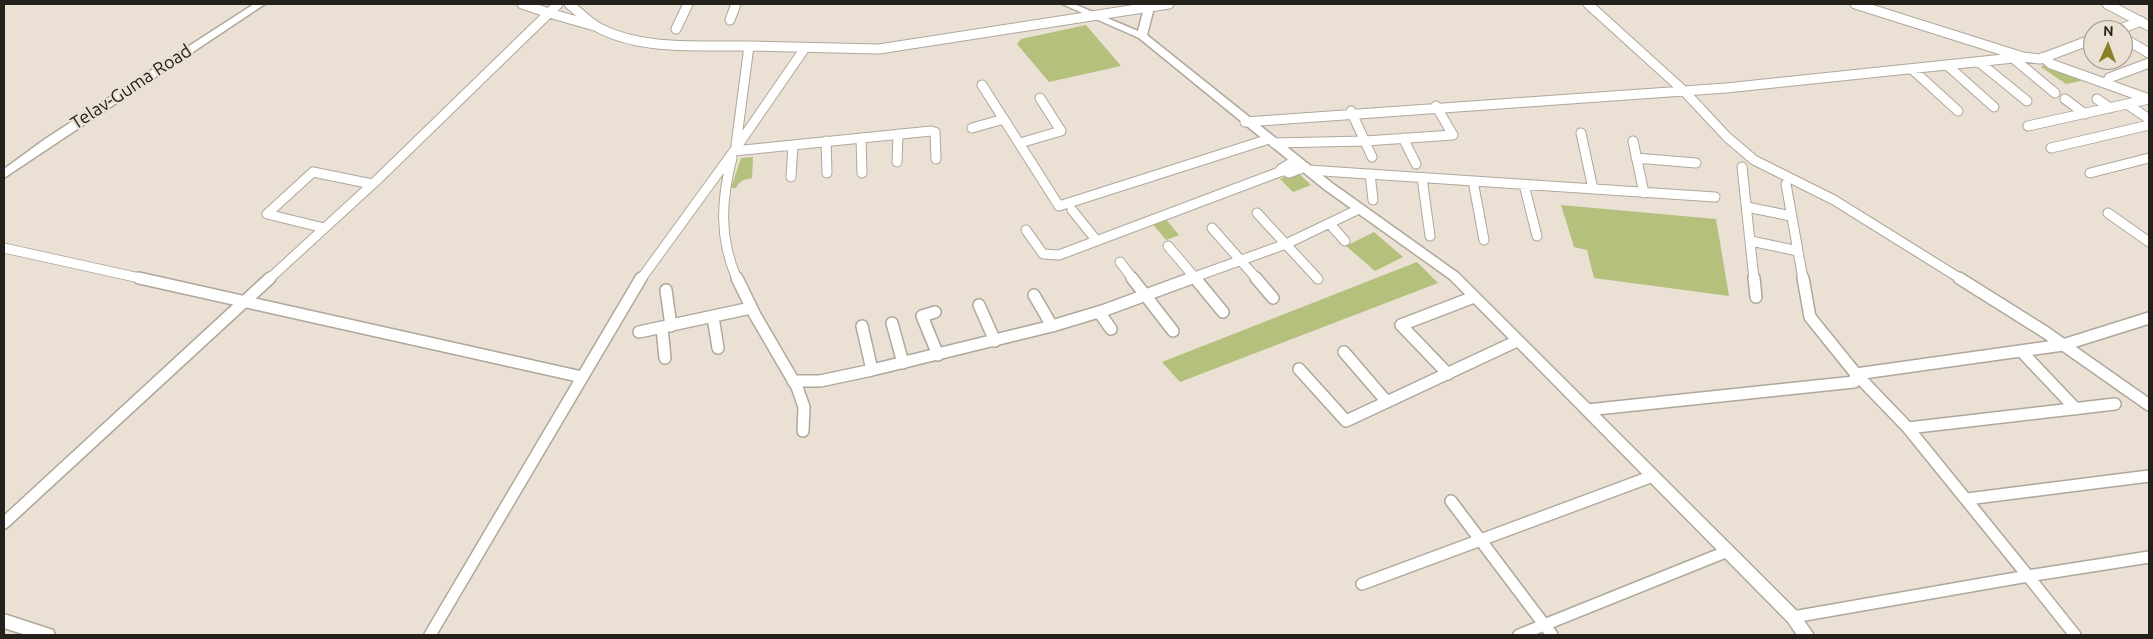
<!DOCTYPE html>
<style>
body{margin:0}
#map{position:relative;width:2153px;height:639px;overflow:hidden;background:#eae0d4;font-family:Ubuntu,sans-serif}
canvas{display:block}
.frame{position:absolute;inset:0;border:5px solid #24201c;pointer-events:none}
.north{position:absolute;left:2083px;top:20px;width:50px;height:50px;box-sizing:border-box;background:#eae0d4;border:1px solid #9b938a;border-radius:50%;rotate:2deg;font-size:14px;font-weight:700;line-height:20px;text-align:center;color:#24201c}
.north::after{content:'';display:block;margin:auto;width:18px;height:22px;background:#8c8027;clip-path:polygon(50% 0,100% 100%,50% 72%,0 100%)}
</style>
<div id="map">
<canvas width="2153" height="639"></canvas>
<div class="frame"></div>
<div class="north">N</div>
</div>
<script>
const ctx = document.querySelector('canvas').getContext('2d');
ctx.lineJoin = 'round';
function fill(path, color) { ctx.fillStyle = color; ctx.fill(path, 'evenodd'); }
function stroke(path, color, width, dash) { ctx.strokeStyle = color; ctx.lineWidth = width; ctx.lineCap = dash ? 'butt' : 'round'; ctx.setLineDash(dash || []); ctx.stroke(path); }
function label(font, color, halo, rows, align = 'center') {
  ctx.font = font + ' Ubuntu,sans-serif'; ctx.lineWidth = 4.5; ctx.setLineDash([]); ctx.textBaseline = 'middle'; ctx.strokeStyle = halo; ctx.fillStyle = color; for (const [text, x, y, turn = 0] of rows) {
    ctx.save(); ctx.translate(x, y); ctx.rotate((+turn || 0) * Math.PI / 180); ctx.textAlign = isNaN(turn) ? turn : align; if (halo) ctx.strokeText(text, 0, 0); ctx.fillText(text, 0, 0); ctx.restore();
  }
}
const green = new Path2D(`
 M1086,25l35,41 -72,16 -32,-38 4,-5z
 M2045,64l25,9 11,8 -15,3 -25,-17z
 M753,157l-1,21c-7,1 -13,3 -16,10h-5l10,-30z
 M1297,172l14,13 -18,7 -13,-13z
 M1561,205l155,14 13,77 -135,-18 -7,-28 -13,-3z
 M1165,218l14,17 -13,5 -15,-18z
 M1374,232l29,25 -28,14 -29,-25z
 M1417,262l21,21 -258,99 -18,-20z`);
const minorFar1 = new Path2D(`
 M522,4l27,9 9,-9
 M569,4c10,8 19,18 30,24 44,23 102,17 150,18l-13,99
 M1588,4l96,87 43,46 27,23 80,40 127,79
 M1855,4l168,53 17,2 53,-20
 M2107,4l42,22
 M730,20l6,-16
 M676,29l12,-25
 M2118,30l23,-9
 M2123,38l26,15
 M749,46l130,3 290,-45
 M2043,57l8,7 98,35
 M2013,58l42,35
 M1979,62l48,39
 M1948,66l46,41
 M1913,70l45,41
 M2109,78l40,-15
 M982,85l77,121 210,-67
 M2065,99l20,15
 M2097,99l13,9
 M2127,104l22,15
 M1351,111l21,46
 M1245,122l481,-34 297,-31
 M2028,126l121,-27
 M972,128l32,-9
 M1581,133l12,56
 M861,138l1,35
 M1403,138l13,26
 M826,141l1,32
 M1633,141l11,52
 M1020,143l41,-12 -21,-33
 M1274,143l91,-2 88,-6 -17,-29
 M2051,148l98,-23
 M734,151l197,-20 4,1 1,27
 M732,158c-11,42 -13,81 5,121
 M1636,158l60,5
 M1296,160l-15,9 8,4 16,-6
 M897,162l1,-28
 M1742,167l12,112
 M1308,170l407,27
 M2090,173l59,-15
 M1370,174l3,26
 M791,177l2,-32
 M1422,178l8,58
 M1473,181l11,59
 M1786,184l17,95
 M1524,185l13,51
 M1747,207l44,9
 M1072,210l25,31
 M1257,213l61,66
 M2108,213l41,29
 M1330,224l15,17
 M324,228l-57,-14 46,-42 59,12
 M1212,228l45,51
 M1026,230l17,24 16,1 223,-84
 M1751,241l47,10
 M1168,246l28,33
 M4,248l140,31
 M1120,262l13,17
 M269,279l107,-98 173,-168 49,14
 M641,279l93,-128 71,-103
 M1189,279l97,-35 73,-35`);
const minor = new Path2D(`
 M139,278l443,99
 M737,278l18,37 42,72 7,20 -1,24
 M1132,278l41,53
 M1195,278l28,34
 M1256,278l17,20
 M1754,278l2,19
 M1959,278l86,54 104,73
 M666,290l5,36
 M1034,295l18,31
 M979,305l16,36
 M935,312l-13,4 16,39
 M1099,312l12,17
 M713,317l5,31
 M2149,318l-86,27 -207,29 52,54 120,148 121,-19
 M892,323l11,40
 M862,326l10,44
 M662,328l3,30
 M639,332l112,-24
 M2021,351l55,58
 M1344,352l43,50
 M1299,369l47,52 171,-80
 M1448,374l-47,-49 73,-28
 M793,381h27l52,-11 180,-44 53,-16 87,-32
 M1587,410l267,-28 2,-8 -46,-57 -7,-39
 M1908,428l207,-24
 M1967,499l182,-23
 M1451,501l101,134
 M4,523l266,-245
 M1362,584l291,-108
 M1793,617l235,-41 47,59
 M430,635l211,-357
 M1519,635l209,-84`);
const tertiary = new Path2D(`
 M254,4h11l-261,174v-9l41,-30z
 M1062,4h12l64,27 7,-27h10l-8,31 185,148 126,90 340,339 16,23h-17l-9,-13 -338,-343 -126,-90 -185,-151z
 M4,614l49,16 2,5h-29l-22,-7z`);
const streetNames = [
 ["Telav-Guma Road",131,87,-33]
];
fill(green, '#b4c07c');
stroke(minorFar1, '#b0a79b', 11);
stroke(minor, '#b0a79b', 14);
stroke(tertiary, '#b0a79b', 3);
stroke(minorFar1, '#fff', 9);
stroke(minor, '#fff', 11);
fill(tertiary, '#fff');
label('18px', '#24201c', '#eae0d4', streetNames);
</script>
